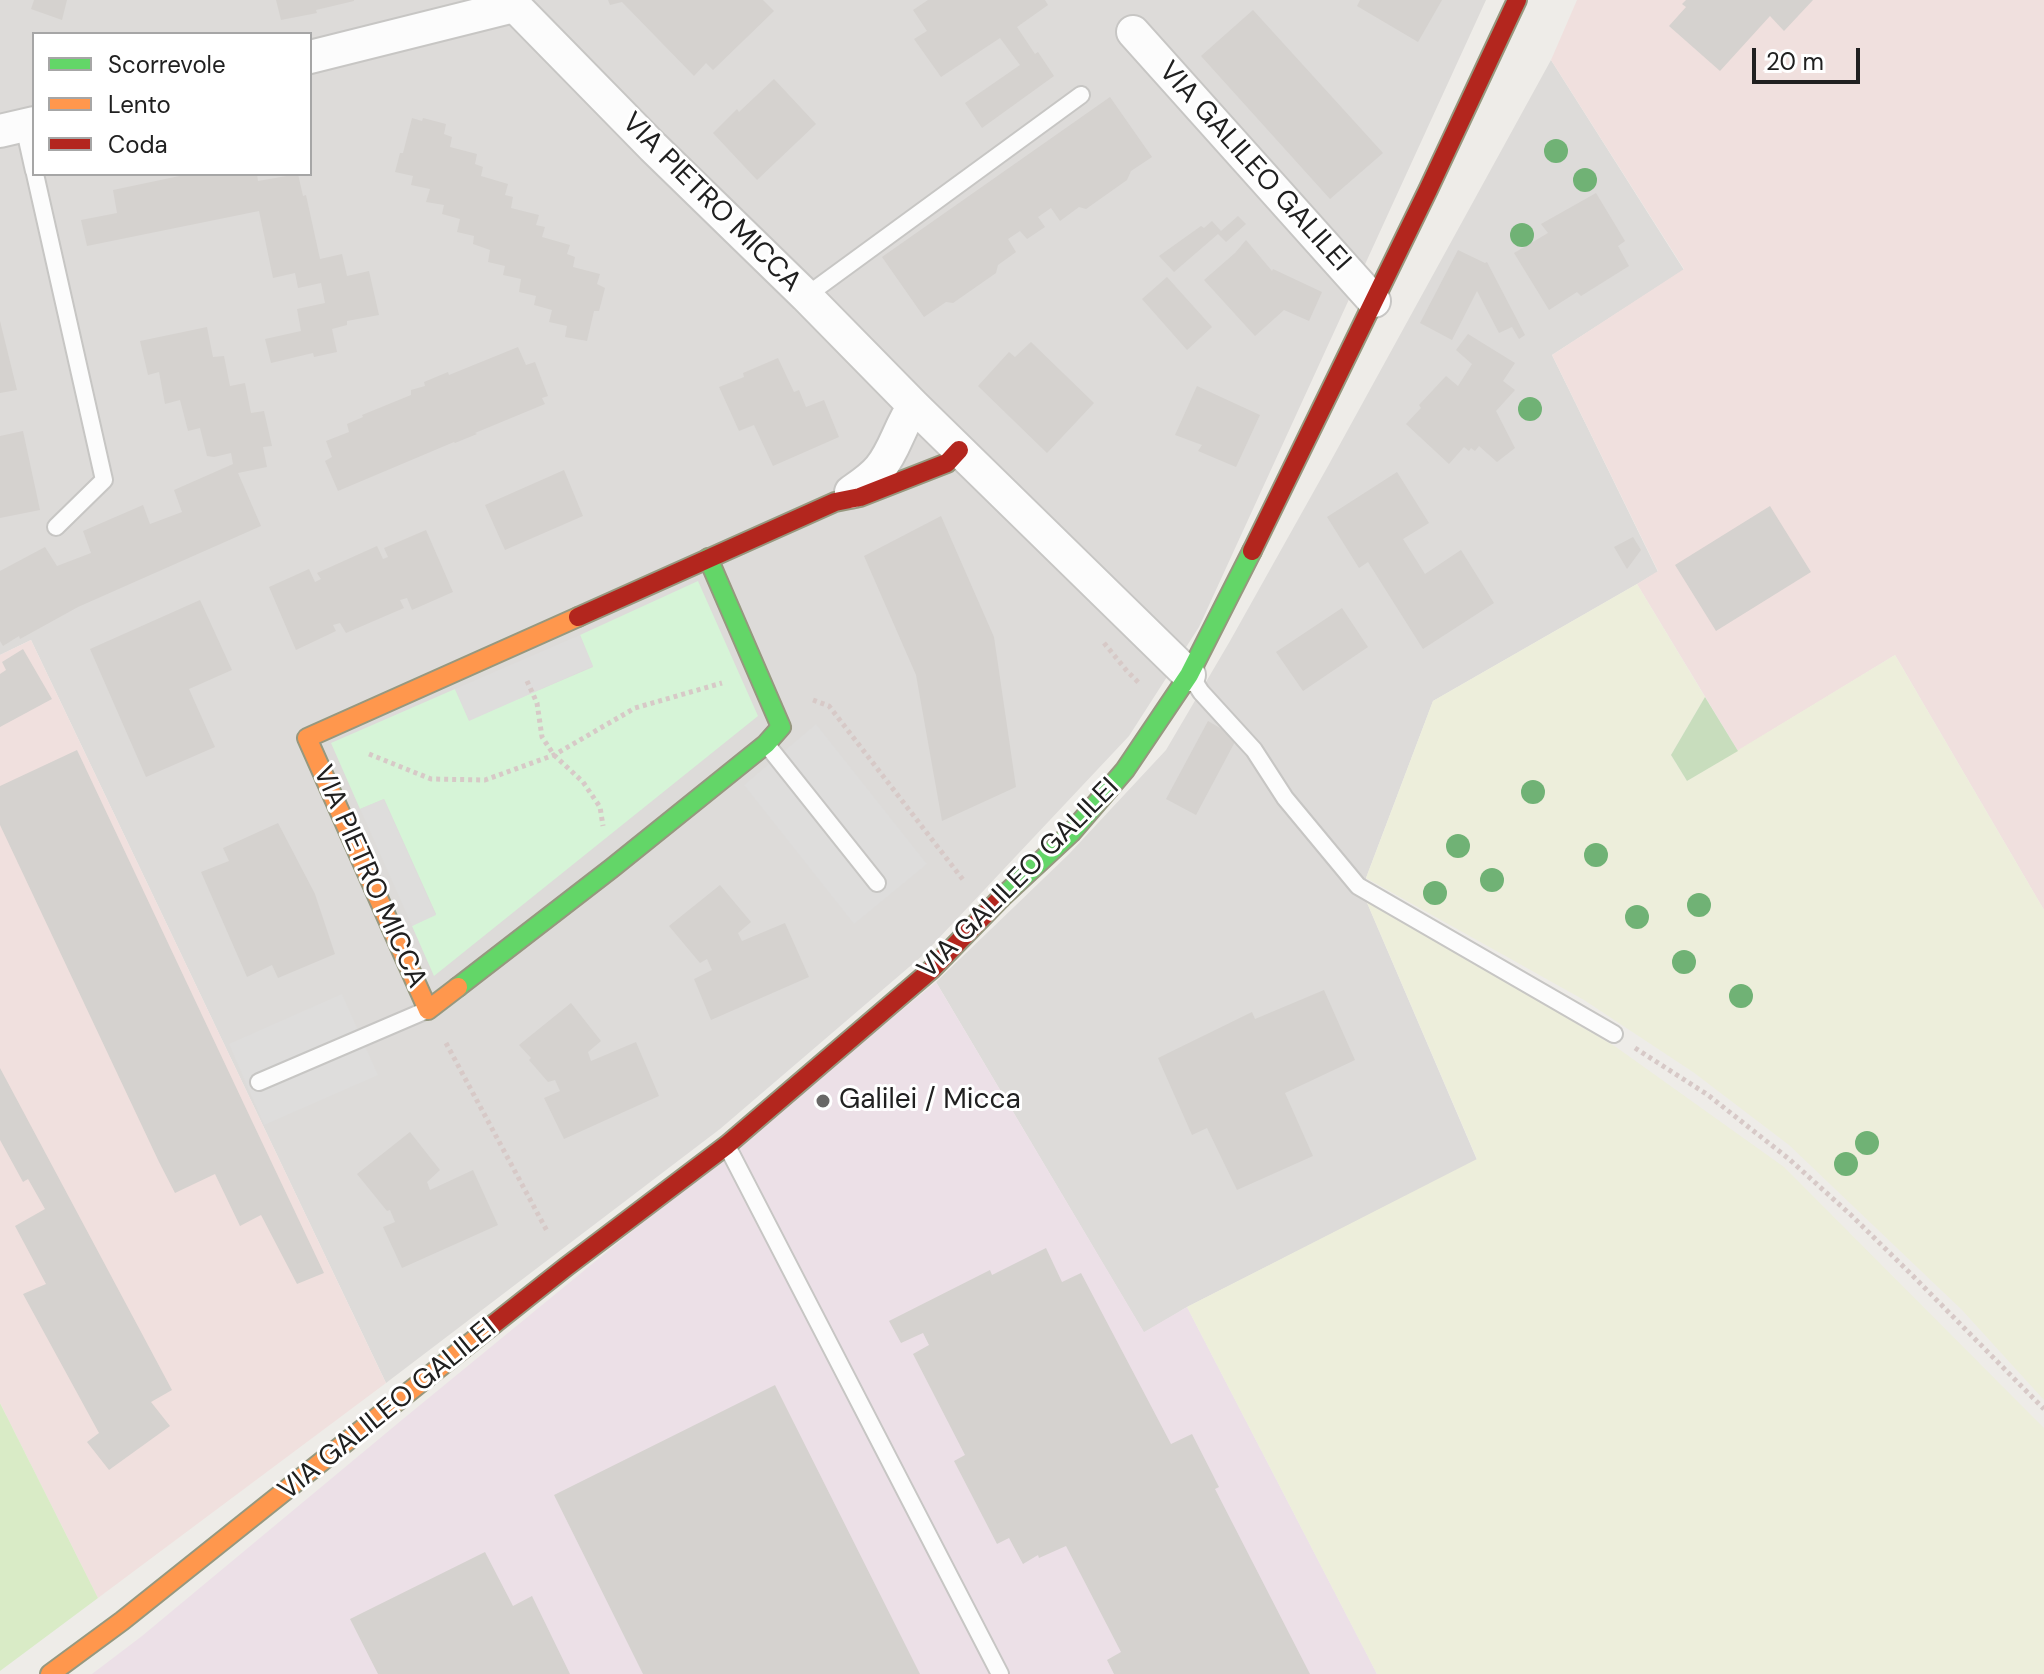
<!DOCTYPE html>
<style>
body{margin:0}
#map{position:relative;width:2044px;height:1674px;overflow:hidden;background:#eeece8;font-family:"DM Sans",sans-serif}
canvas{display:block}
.legend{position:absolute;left:32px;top:32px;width:280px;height:144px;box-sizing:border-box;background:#fff;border:2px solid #a6a6a6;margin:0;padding:10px 14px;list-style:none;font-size:24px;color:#202020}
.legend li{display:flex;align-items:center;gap:16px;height:40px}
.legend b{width:40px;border:2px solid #a6a6a6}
.scale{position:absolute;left:1752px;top:48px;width:108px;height:36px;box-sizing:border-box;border:4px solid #202020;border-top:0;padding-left:10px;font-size:24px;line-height:28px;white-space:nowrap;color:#202020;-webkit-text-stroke:6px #fff;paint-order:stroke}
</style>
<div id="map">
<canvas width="2044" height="1674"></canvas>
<ul class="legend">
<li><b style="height:10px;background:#63d668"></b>Scorrevole</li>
<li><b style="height:10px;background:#ff974d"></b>Lento</li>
<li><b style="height:10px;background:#b3261e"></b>Coda</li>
</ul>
<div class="scale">20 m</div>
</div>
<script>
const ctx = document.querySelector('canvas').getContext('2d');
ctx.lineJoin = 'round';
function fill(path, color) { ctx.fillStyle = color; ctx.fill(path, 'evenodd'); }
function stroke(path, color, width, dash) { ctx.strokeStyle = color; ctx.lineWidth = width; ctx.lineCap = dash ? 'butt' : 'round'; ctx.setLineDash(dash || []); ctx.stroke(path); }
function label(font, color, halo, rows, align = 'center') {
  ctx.font = font + ' "DM Sans",sans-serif'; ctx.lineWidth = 6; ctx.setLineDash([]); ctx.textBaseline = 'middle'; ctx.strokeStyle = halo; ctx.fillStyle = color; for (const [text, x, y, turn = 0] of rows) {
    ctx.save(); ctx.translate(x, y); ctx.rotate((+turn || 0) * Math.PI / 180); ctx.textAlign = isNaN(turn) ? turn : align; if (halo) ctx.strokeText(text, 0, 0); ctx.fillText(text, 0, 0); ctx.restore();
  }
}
const residential = new Path2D(`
 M0,0h1486l-287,627 -70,109 -207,220 -202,173 -334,254 -355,-743 -31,15zM34,34h276v140h-276z
 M1551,60l133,210 -132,85 106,217 -225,129 -67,177 -1,20 112,262 -290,147 -43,26 -208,-351 133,-128 97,-104 64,-109 98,-175z`);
const commercial = new Path2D(`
 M1577,0h467v910l-149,-255 -157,96 -101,-167 21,-13 -106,-216 132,-86 -133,-209z
 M31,640l355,743 -288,215 -98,-195v-748z`);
const industrial = new Path2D(`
 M936,982l208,350 43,-25 190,367h-1285l50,-38 261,-217z`);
const farmland = new Path2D(`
 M1637,584l68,113 -34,58 16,26 208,-126 149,255v490l-82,-90 -173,-165 -96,-73 -109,-72 -218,-122 67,-177z
 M1365,898l251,149 168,120 260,261v246h-667l-190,-367 290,-148z`);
const grass = new Path2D(`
 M0,1403l98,195 -98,73z`);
const forest = new Path2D(`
 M1705,697l33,54 -51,30 -16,-26z`);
const park = new Path2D(`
 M698,581l60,135 -324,260 -22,-50 24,-12 -52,-115 -24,10 -29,-66 124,-54 14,31 124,-53 -13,-32z`);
const parking = new Path2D(`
 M580,635l13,31 -124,55 -14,-32z
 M816,724l111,140 -73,60 -110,-139z
 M384,799l52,116 -24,11 -52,-117z
 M342,994l36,81 -114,50 -35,-81z`);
const building = new Path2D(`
 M34,0h33l-5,20 -31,-11z
 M276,0h78v1l-38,9 1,3 -36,7z
 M608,0h155l11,11 -61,59 -7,-7 -12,13 -72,-74 -12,3z
 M928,0h117l3,5 -31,22 18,27 3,-2 16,24 -72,52 -17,-25 55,-38 -20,-27 -59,39 -27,-38 13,-8 -14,-21z
 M1360,0h82l-24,42 -61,-36z
 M1686,0h127l-29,31 -14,-15 -50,55 -51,-45 17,-19 -4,-3z
 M1253,10l130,143 -53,46 -129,-143z
 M774,79l42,45 -59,56 -44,-47 24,-24 2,3z
 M1110,97l42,60 -21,14 -4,9 -41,29 -7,-2 -19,14 -9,-13 -13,9 7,10 -18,12 -7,-8 -12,8 8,13 -18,13 -2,8 -43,30 -7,-1 -22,15 -42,-60z
 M412,118l10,3 1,-3 23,6 -2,10 8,3 -2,10 27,7 -2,10 8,3 -2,9 27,8 -3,11 8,2 -2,11 28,7 -3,10 9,2 -3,10 28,8 -3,9 8,3 -2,10 27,7 -3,10 8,4 -6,23h-5l-7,30 -22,-4 2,-11 -18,-4 3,-12 -18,-5 2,-9 -17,-4 2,-13 -18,-4 2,-9 -17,-4 2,-12 -17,-6 1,-8 -17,-4 3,-13 -18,-5 2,-9 -18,-3 4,-13 -19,-4 2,-9 -18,-4 5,-19h3z
 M189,174h68l1,7 40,-7 5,22 3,-1 14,64 22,-5 5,22 22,-5 10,44 -32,6v4l-15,4 5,23 -23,5 -1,-4 -42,10 -6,-24 36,-8 -4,-22 28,-6 -4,-20 -23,5 -3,-15 -22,5 -14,-67 -172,35 -6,-26 36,-7 -4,-23z
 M1596,193l29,48 -7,5 11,20 -48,30 -4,-4 -28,18 -35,-57 34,-20 -7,-9z
 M1238,216l8,8 -20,18 -8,-8 -44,38 -15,-16 42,-30 3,2 8,-7 9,10z
 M1246,240l26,31 1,-2 49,23 -13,29 -25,-11 -29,26 -51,-56 31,-27z
 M1458,250l27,13 2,-1 38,73 -6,4 -7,-12 -13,6 -22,-42 -25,49 -32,-17z
 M1167,277l45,50 -25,23 -45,-51z
 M0,321l17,69 -17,3z
 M207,327l6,30 11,-1 6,30 15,-3 6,30 13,-2 8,35 -9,1 4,20 -29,6 23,53 -183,81 -58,32 -1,-3 -16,10 -3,-5v-70l45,-24 12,19 34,-13 -8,-22 60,-26 7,19 32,-12 -8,-22 59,-26 -2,-11 -17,4 -7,-1 -7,-28 -12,3 -8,-31 -15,4 -6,-32 -11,3 -8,-34z
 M1468,334l47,29 -12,18 12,9 -19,21 19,37 -18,14 -18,-16 -4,5 -4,-3 -2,3 -5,-4 -15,17 -43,-40 15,-16 -2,-3 27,-29 12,10 14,-22 -16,-14z
 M1031,342l63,61 -47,50 -69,-67 31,-34 6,5z
 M518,347l8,18 9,-3 13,34 -6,2 3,6 -70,29 2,1 -22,9 -1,-1 -116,49 -13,-30 7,-4 -6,-16 23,-9 -2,-8 16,-7 -1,-2 49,-20v-5l14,-4 -1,-4 24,-10 1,3z
 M778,358l16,34 5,-2 7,17 18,-7 15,37 -66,29 -19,-41 -15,6 -20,-44 25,-10 -1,-4z
 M1197,386l63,29 -24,52 -38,-16 4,-6 -27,-10z
 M23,431l17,79 -40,8v-82z
 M564,470l19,46 -78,34 -20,-45z
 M1397,472l32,51 -26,16 22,35 36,-24 33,53 -71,46 -55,-87 -9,6 -32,-51z
 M1770,506l41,66 -95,59 -41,-66z
 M941,516l53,121 22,150 -74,34 -26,-146 -52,-119z
 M426,530l27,62 -41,18 -5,-12 -7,2 4,8 -58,25 -6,-10 -7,2 3,6 -40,19 -27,-63 40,-18 6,13 6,-3 -4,-6 60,-27 6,13 5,-2 -4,-9z
 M1633,537l8,13 -14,19 -13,-22z
 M200,600l32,70 -43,19 26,58 -69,30 -56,-128z
 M1342,608l26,39 -65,44 -27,-39z
 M23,649l29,50 -52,28v-53l6,-4 -4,-8z
 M1208,721l29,17 -41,77 -30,-16z
 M77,750l174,369 73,154 -27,11 -36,-69 -21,11 -25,-52 -40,19 -16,-31 -159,-337v-39z
 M278,823l37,71 20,60 -57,24 -6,-13 -25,12 -46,-105 28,-11 -6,-13z
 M720,885l31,37 -13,11 4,8 43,-18 24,54 -98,43 -17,-41 18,-9 -5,-11 -7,4 -31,-37z
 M1324,990l31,70 -70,33 28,63 -76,34 -30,-62 -15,7 -34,-77 94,-46 3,7z
 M571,1003l30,38 -13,11 3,9 45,-19 23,54 -95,43 -20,-41 16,-7 -5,-11 -7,2 -19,-22 2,-2 -12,-13z
 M0,1068l172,322 -21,12 19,24 -61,44 -22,-28 12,-9 -76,-139 23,-10 -31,-58 30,-17 -17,-30 -5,3 -23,-42z
 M410,1132l30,38 -13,12 3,8 43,-20 25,55 -96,43 -19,-41 12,-5 -5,-12 -3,1 -30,-37z
 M1046,1248l16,34 19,-9 90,171 21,-10 27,53 -4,2 95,185h-196l-7,-14 14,-8 -55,-106 -27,12 -1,-3 -15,9 -14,-26 -12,6 -43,-83 11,-6 -52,-101 16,-9 -6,-12 -22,10 -12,-22 101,-51 2,5z
 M775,1385l19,38 126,251h-277l-89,-179z
 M485,1552l28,54 19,-10 38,78h-192l-28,-55z`);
const path = new Path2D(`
 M1104,643l23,28 12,12
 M527,681l10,22 5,34 12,18 29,27 17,25 3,19
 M813,700l16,6 135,175
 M369,754l62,25 54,1 69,-25 81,-47 87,-25
 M446,1043l101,188
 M1635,1048l73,47 81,64 62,56 61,60 132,134`);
const lane = new Path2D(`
 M24,126l10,45
 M35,174l69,306 -48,47
 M806,296l275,-201
 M1192,678l9,14 53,58 31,48 73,88 256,148
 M767,745l110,138
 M259,1082l168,-72
 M727,1146l273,528`);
const street = new Path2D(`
 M509,0l144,147 153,149 108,110 275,269
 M1133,32l241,269
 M310,57l204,-51
 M0,131l34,-8
 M851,492c10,-7 21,-14 29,-24 15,-18 20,-43 34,-62`);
const fast = new Path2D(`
 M1001,898l70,-65 54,-63 64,-95 63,-124
 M458,987l154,-119 154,-124 15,-17 -73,-169`);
const slow = new Path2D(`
 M458,987l-30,23 -121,-272 271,-121
 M50,1674l72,-53 372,-297`);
const jam = new Path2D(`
 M1252,551l176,-361 89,-190
 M578,617l257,-115 25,-5 87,-34 12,-13
 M494,1324l72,-57 161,-122 204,-175 70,-72`);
const trees = [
 [1556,151],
 [1585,180],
 [1522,235],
 [1530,409],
 [1533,792],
 [1458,846],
 [1596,855],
 [1492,880],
 [1435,893],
 [1699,905],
 [1637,917],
 [1684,962],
 [1741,996],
 [1867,1143],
 [1846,1164]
];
const markers = [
 [823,1101,8,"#686766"]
];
const streetNames = [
 ["VIA GALILEO GALILEI",1254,167,48],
 ["VIA PIETRO MICCA",711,203,45],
 ["VIA PIETRO MICCA",369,877,66],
 ["VIA GALILEO GALILEI",1019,879,-45],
 ["VIA GALILEO GALILEI",388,1410,-39]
];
const poiNames = [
 ["Galilei / Micca",839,1101]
];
fill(residential, '#dddbd9');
fill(commercial, '#f0e0de');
fill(industrial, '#ece0e7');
fill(farmland, '#edeedb');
fill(grass, '#d9ebc6');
fill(forest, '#c8ddbd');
fill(park, '#d6f4d7');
fill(parking, '#dedddc');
fill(building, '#d5d2cf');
stroke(lane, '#c7c6c4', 20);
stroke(street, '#c7c6c4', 36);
stroke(fast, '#96987f', 22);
stroke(slow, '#96987f', 22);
stroke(jam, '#96987f', 22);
stroke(path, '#d7c9c7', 5, [4, 4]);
stroke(lane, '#fcfcfc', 16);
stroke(street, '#fcfcfc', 32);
stroke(fast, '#63d668', 18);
stroke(slow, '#ff974d', 18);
stroke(jam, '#b3261e', 18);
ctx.fillStyle = '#70b275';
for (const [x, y] of trees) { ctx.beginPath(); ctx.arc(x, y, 12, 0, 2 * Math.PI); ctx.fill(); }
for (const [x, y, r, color] of markers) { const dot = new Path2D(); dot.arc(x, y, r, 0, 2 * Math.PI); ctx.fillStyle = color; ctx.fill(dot); stroke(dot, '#fff', 3); }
label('28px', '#202020', '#fff', streetNames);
label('28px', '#202020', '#fff', poiNames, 'left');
</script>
